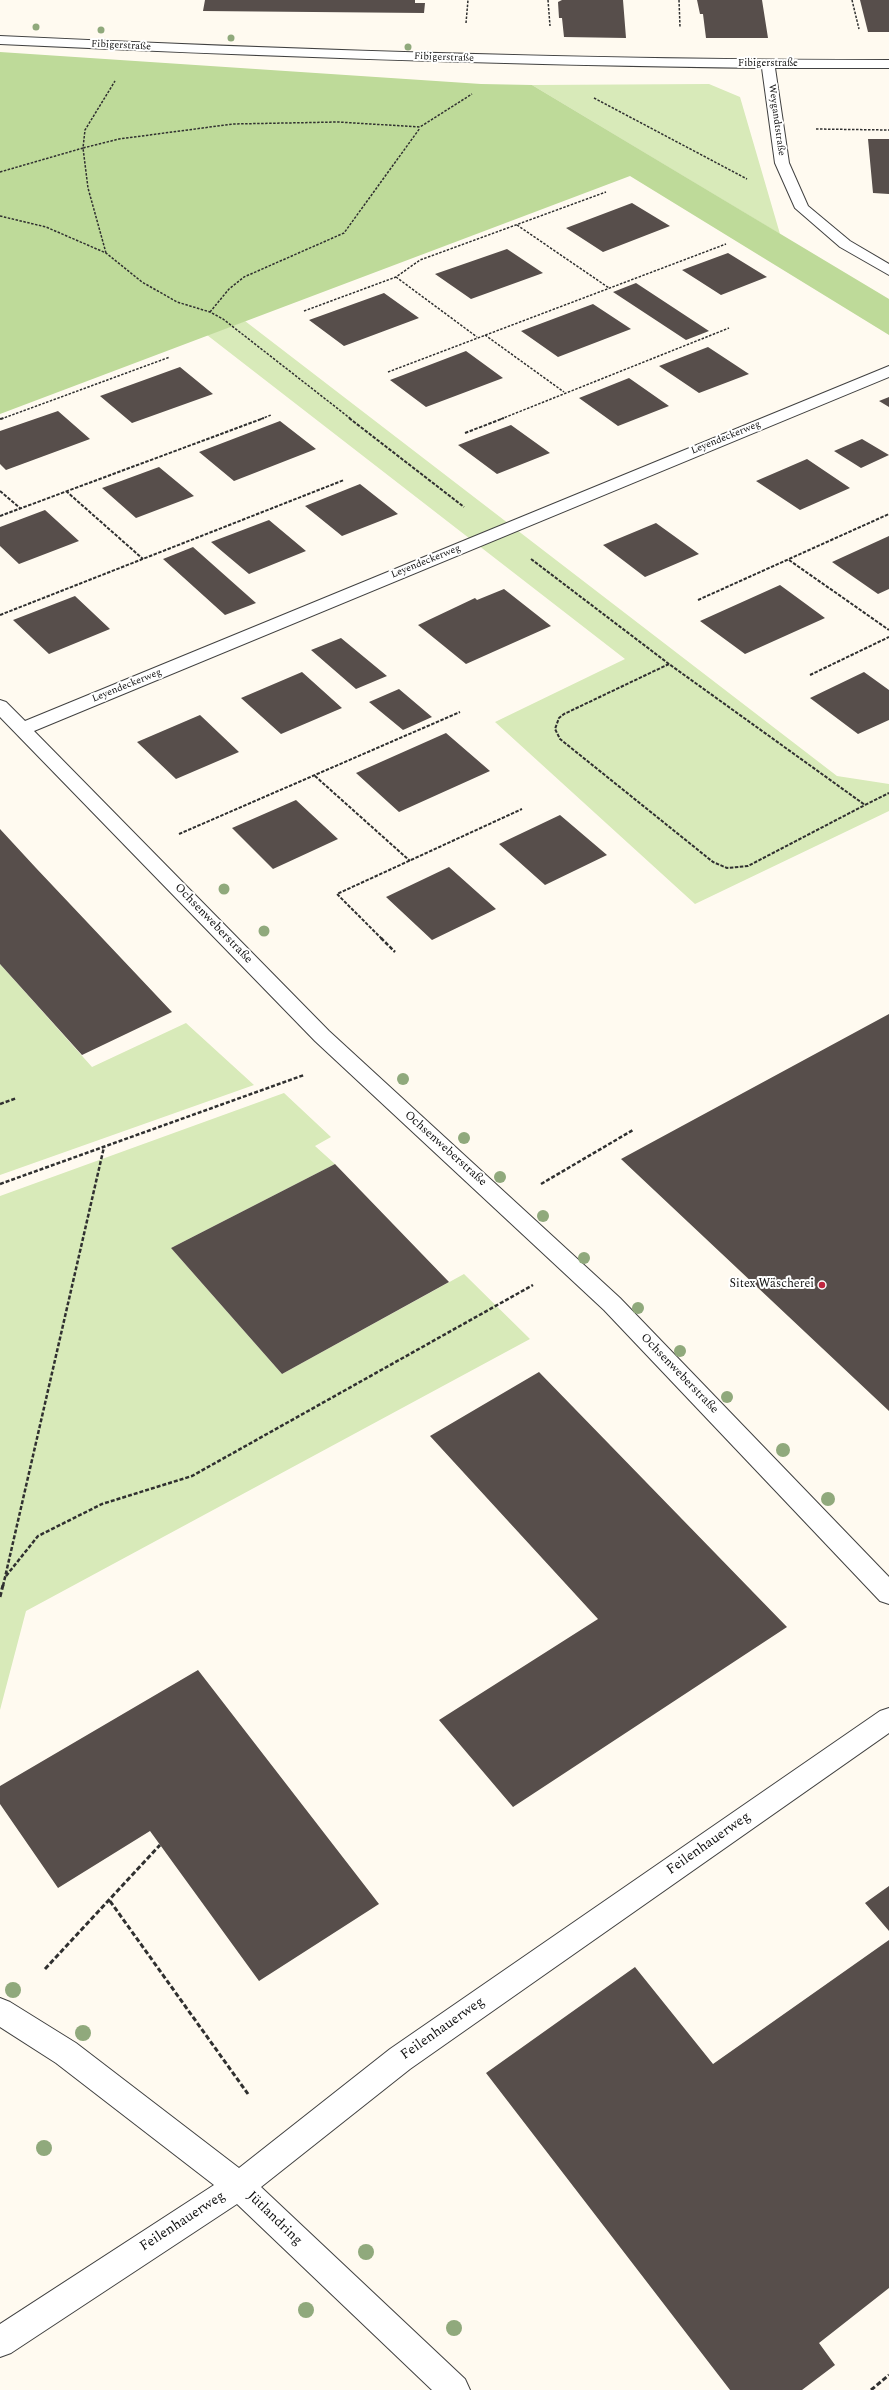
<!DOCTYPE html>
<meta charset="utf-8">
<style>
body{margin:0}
canvas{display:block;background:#fffaf0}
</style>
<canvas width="889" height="2390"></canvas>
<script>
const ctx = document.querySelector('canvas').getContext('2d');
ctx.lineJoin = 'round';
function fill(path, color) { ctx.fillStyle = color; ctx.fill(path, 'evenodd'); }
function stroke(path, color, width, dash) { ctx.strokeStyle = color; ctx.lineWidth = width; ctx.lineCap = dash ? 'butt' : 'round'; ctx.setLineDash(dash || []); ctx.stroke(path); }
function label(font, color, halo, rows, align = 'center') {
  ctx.font = font + ' Spectral,serif'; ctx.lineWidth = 4; ctx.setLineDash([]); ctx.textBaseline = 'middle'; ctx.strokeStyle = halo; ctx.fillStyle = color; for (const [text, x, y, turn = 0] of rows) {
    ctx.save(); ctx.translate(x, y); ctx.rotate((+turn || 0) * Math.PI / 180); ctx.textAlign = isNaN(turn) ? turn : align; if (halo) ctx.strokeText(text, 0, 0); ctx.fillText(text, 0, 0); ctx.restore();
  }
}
const green = new Path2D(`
 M709,84l31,13 40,137 -248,-149z
 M245,321l592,455 52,8v27l-194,93 -200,-182 130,-63 -418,-324z
 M0,964l92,103 94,-44 68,62 -254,90z
 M284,1093l47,44 -16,9 20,18 -164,84 111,126 182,-100 66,65 -504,272 -26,99v-514z`);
const forest = new Path2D(`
 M0,52l481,32 51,1 357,214v36l-259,-159 -630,238z`);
const building = new Path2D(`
 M205,0h210v3h10l-1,10 -221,-2z
 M562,0h61l3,38 -62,-1 -2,-19h-3l-1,-16z
 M697,0h65l6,38h-62l-3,-24h-3z
 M860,0h29v32h-21z
 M868,139h21v55l-16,-1z
 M632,203l38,23 -67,26 -37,-24z
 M507,249l36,24 -72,26 -36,-25z
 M728,253l39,24 -46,18 -39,-25z
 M636,283l73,48 -23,9 -73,-48z
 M384,293l35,25 -75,28 -35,-26z
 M593,304l38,25 -73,28 -37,-26z
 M708,347l41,27 -50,19 -40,-27z
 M466,351l37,27 -77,29 -36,-27z
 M180,367l33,27 -81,29 -32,-27z
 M629,378l40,28 -51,20 -39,-28z
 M889,397v10l-10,-6z
 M58,411l32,28 -84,31 -6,-6v-33z
 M280,421l36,28 -82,32 -35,-29z
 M511,425l39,28 -53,21 -39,-29z
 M862,439l27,16 -28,13 -27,-17z
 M807,459l43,29 -50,22 -44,-29z
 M159,467l35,29 -58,22 -34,-30z
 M360,484l38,30 -56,22 -37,-30z
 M45,510l34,31 -60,23 -19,-18v-19z
 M269,520l37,31 -57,23 -38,-32z
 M656,523l43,31 -54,23 -42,-32z
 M889,536v53l-11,5 -46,-32z
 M193,547l63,56 -31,12 -62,-56z
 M780,585l45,33 -80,36 -45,-33z
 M504,589l47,37 -85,38 -48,-39 57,-27 2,2z
 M75,596l35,33 -61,25 -36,-34z
 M341,638l46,38 -31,13 -45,-39z
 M302,672l40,36 -61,26 -40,-36z
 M864,672l25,18v30l-31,14 -48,-36z
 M399,689l33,28 -29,13 -34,-28z
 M200,715l39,37 -63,27 -39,-37z
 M446,733l44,38 -91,41 -43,-39z
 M296,800l42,39 -65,30 -41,-41z
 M560,815l47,40 -62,30 -46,-41z
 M0,829l36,39 136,144 -90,43 -82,-91z
 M449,867l47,42 -64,31 -46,-43z
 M889,1014v397l-268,-252z
 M335,1164l114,118 -167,92 -111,-126z
 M539,1372l248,255 -274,180 -74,-87 159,-101 -168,-183z
 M198,1670l181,234 -120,77 -109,-150 -92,57 -58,-84v-18z
 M889,1886v45l-24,-28z
 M889,1940v348l-70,55 16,22 -33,25h-72l-244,-317 149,-106 78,97z`);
const pathFar3 = new Path2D(`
 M548,0l2,26
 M679,0l1,27
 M852,0l7,29
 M466,23l2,-23
 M594,98l153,81
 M816,129l73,1
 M0,172l83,-24 2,-18 30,-49
 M0,216l46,11 60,26 36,29 35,20 33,10 13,7 128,100
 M517,225l92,63
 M106,253l-18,-65 -5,-40 36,-9 114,-15 105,-2 82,5 52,-33
 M396,277l81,60
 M304,311l92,-34 24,-17 186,-68
 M210,312l19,-23 15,-12 100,-44 76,-105
 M485,335l79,57
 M388,372l338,-128
 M1,419l169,-62
 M261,419l10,-4
 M501,419l228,-91`);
const pathFar2 = new Path2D(`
 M349,418l115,89
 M0,419l4,-1
 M465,433l39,-15
 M0,491l20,17
 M66,491l77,68
 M0,516l264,-98
 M531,559l138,105 196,141 24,-12
 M789,560l100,70
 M698,600l191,-86
 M0,615l344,-135
 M669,664l-105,50 -5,4 -4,11 5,10 153,123 14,6 21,-2 117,-61
 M810,675l79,-38
 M315,776l95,85
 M179,834l281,-122
 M382,939l-45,-45 185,-85`);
const pathFar1 = new Path2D(`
 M381,938l14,14
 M0,1104l17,-6
 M0,1184l304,-109
 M541,1184l92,-54
 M6,1576l32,-40 64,-32 90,-28 341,-191
 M3,1586l101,-439`);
const path = new Path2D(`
 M0,1597l3,-12
 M110,1901l138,193
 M45,1969l115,-124
 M871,2390l18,-15`);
const street = new Path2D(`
 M0,36c296,14 592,24 889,24v8h-114l14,95 19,43 42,35 39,23v11l-49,-28 -45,-39 -20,-45 -13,-95c-254,-3 -508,-12 -762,-24z
 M889,366v11l-855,354 295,300 291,267 269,279v27l-9,-3 -276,-291 -289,-269 -315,-324v-17l6,2 19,19z
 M889,1708v25l-479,336 -149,118 204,192 5,11h-38l-195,-186 -226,149 -11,4v-33l214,-139 -158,-122 -56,-36v-29l10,4 66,41 163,125 151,-119 490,-338z`);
const trees = [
 [36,27,3.5],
 [101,30,3.5],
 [231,38,3.5],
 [408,47,3.5],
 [224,889,5.5],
 [264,931,5.5],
 [403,1079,6],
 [464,1138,6],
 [500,1177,6],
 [543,1216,6],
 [584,1258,6],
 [638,1308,6],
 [680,1351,6],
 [727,1397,6],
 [783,1450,7],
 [828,1499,7],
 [13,1990,8],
 [83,2033,8],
 [44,2148,8],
 [366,2252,8],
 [306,2310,8],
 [454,2328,8]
];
const markers = [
 [822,1285,4,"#bf2640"]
];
const farStreetnames = [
 ["Fibigerstraße",121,46,3],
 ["Fibigerstraße",444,58,2],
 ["Fibigerstraße",768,64],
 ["Weygandtstraße",776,120,82],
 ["Leyendeckerweg",726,438,-22],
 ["Leyendeckerweg",426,562,-22],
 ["Leyendeckerweg",127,686,-22]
];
const streetNames = [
 ["Ochsenweberstraße",213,924,46],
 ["Ochsenweberstraße",445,1149,42],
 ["Ochsenweberstraße",679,1374,46]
];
const poiNames = [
 ["Sitex Wäscherei",814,1285]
];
const nearStreetnames = [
 ["Feilenhauerweg",709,1844,-35],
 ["Feilenhauerweg",443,2029,-35],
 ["Jütlandring",274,2219,44],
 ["Feilenhauerweg",183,2222,-33]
];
fill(green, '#d8eab9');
fill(forest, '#beda99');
fill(building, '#574e4b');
stroke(street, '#414141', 2);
stroke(pathFar3, '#303030', 1.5, [2.5, 1.5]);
stroke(pathFar2, '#303030', 2, [3.5, 1.5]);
stroke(pathFar1, '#303030', 2.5, [4, 2]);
stroke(path, '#303030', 3, [5, 2.5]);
fill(street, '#fff');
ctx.fillStyle = '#90a97c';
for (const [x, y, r] of trees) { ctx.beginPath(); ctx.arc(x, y, r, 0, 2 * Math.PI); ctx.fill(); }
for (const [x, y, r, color] of markers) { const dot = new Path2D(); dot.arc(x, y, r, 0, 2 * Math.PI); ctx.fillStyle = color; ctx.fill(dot); stroke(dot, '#fff', 1.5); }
label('10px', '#0e0e0e', '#fff', farStreetnames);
label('12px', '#0e0e0e', '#fff', streetNames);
label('12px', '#0e0e0e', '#fff', poiNames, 'right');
label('14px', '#0e0e0e', '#fff', nearStreetnames);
</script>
